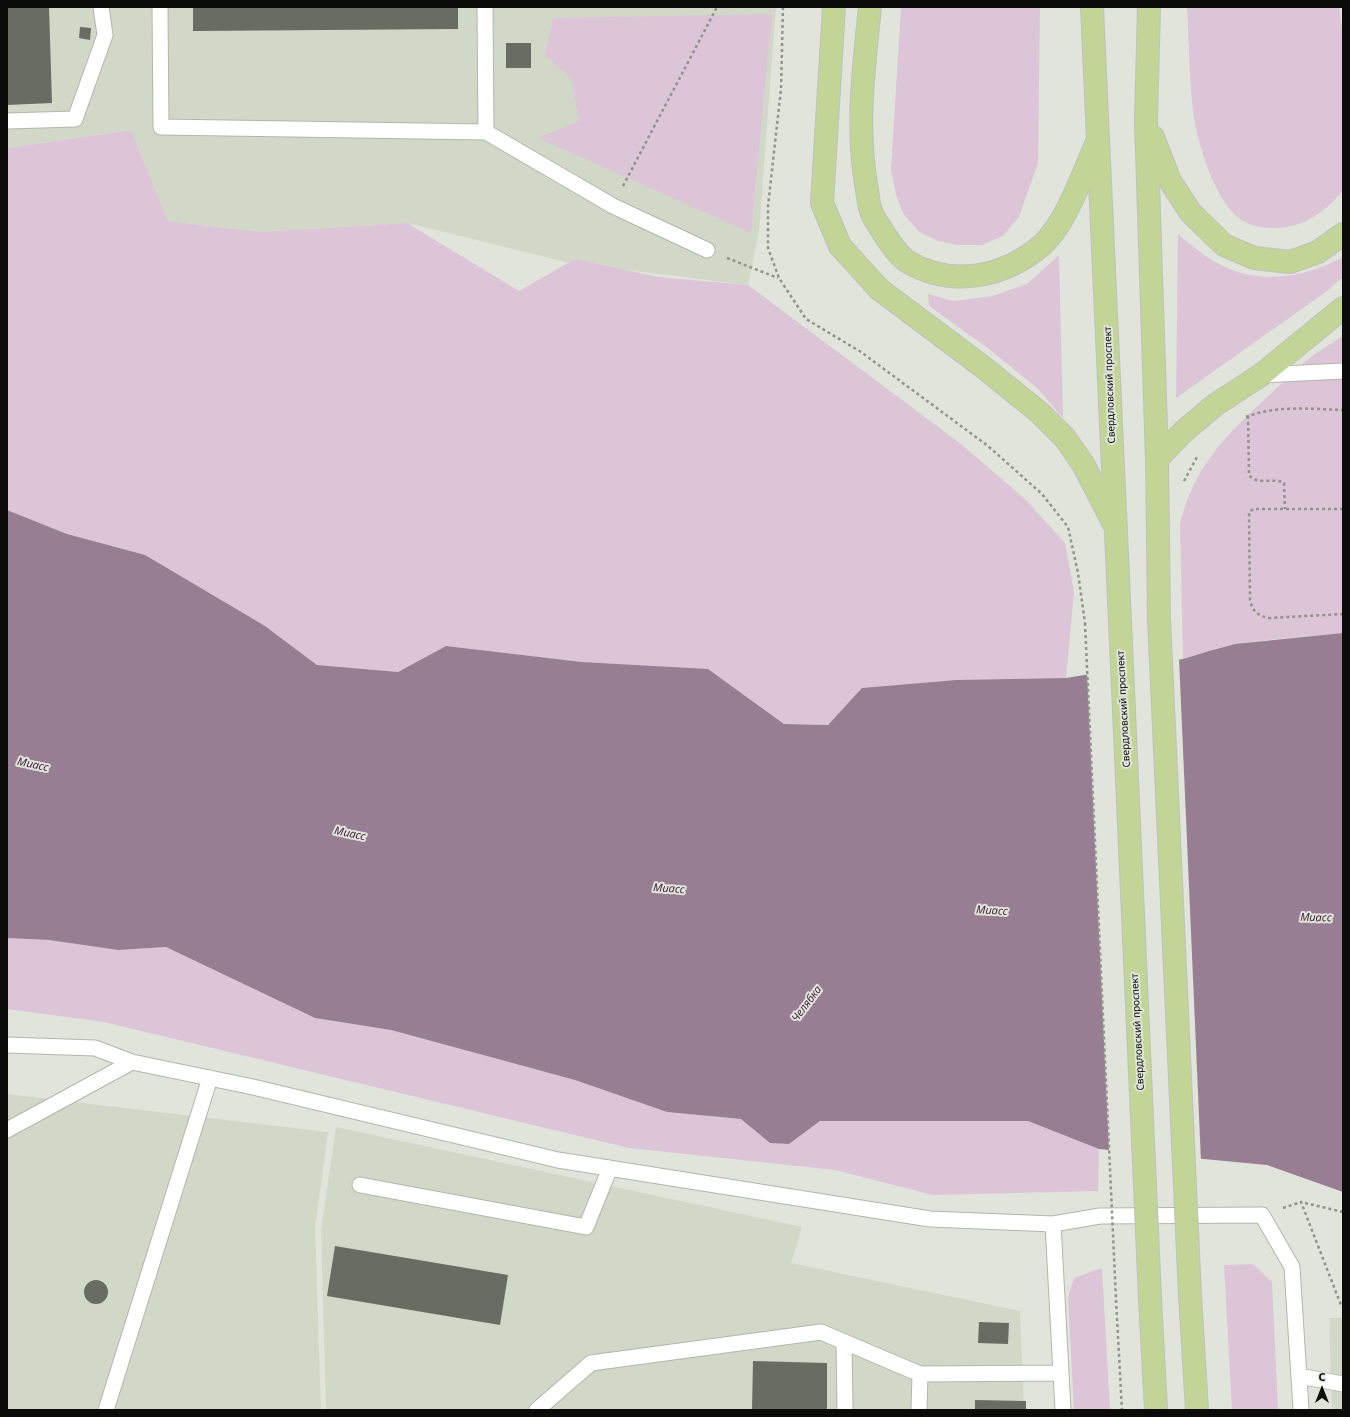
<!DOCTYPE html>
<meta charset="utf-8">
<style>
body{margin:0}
#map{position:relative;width:1350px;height:1417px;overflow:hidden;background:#e0e4da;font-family:"Noto Sans",sans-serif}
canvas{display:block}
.frame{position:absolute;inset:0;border:8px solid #0b0c09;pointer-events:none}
.north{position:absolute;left:1302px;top:1369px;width:40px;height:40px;-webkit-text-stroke:3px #e0e4da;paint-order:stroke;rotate:0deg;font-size:11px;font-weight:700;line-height:16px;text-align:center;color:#0b0c09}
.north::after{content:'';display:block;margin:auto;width:14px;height:18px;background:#0b0c09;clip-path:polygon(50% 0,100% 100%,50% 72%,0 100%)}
</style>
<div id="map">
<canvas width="1350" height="1417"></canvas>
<div class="frame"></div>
<div class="north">С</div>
</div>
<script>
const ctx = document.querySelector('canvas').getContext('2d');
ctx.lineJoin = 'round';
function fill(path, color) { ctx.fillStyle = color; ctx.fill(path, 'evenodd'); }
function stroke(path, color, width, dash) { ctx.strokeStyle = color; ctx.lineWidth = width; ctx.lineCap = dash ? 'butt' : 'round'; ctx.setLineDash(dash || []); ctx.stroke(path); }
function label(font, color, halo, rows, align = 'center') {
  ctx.font = font + ' "Noto Sans",sans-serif'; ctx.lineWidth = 4; ctx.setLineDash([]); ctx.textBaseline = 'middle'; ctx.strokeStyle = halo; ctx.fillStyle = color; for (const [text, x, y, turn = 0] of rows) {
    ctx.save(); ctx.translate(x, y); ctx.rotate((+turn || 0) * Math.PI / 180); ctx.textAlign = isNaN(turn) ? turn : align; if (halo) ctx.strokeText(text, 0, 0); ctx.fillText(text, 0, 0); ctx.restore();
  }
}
const built = new Path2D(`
 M7,7h769l-17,225 -11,53 -178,-22 -163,-40 -147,9 -92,-11 -37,-91 -124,18z
 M7,1094l321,38 -13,96 6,182h-314z
 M336,1127l466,100 -11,36 229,48 4,99h-698l-5,-180z
 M1329,1318h14v92h-11z`);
const green = new Path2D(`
 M901,7h139l-2,156 -19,54 -16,19 -21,9h-25l-19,-4 -19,-9 -16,-19 -7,-18 -5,-25z
 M1187,7h152l4,29v154c-17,22 -41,39 -70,38 -9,0 -18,-1 -26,-5 -31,-14 -50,-81 -54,-112 -4,-35 -4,-70 -6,-104z
 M772,14l-21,219 -213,-95 41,-17 -8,-43 -26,-23 8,-37z
 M131,130l37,91 92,11 147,-9 112,68 56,-32 83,18 90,8 213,159 65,56 39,43 9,49 -8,86 -110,2 -93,8 -35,37 -44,-1 -76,-55 -126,-7 -136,-16 -48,26 -81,-7 -52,-39 -198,-92 -60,-24v-362z
 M1178,234c14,12 28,24 45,32 38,19 84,11 120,-9v20l-16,14 -151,107z
 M1059,255l4,163 -26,-30 -48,-39 -60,-43 -1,-12 26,7 38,-5 35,-12z
 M1343,336v297c-53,6 -109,6 -160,26l-3,-135c13,-55 44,-87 84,-124 15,-13 28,-28 43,-40 11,-9 24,-16 36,-24z
 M7,938l42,2 69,10 48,-3 149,71 76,12 184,50 92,32 74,7 29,24 19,1 31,-23h208l71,28 -1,42 -165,4 -98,-25 -206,-22 -525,-126 -97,-13z
 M1253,1264l19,18 6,128h-46l-8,-145z
 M1102,1268l8,142h-36l-6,-113 6,-19z`);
const water = new Path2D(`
 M7,510l60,24 78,21 120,71 52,39 81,7 48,-26 136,16 126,7 76,55 44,1 34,-37 94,-8 110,-2 117,-19 26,-8 26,-7 108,-11v559l-76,-27 -168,-16 -71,-28h-208l-31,23 -19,-1 -29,-24 -74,-7 -92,-32 -184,-50 -76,-12 -149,-71 -48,3 -69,-10 -42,-2z`);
const pier = new Path2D(`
 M1179,658l22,503 -92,-9 -22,-479z`);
const building = new Path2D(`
 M7,7h42l3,96 -45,2z
 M193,7h265v22l-265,2z
 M80,27l11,1 -1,12 -11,-2z
 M506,43h25v25h-25z
 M335,1246l173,29 -8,50 -173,-29z
 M84 1292a12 12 0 1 1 24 0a12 12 0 1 1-24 0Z
 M979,1322l30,1 -1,21 -30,-1z
 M753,1361l74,2v47h-75z
 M975,1400l51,1v9h-51z`);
const path = new Path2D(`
 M783,7l-2,82 -13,117v42l11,30 27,41 55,33 127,94 54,48 26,33 10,46 7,50
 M623,186l94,-179
 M727,258l51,20
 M1248,416l1,59c9,11 24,2 35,8l1,26
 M1246,417c31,-12 65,-8 97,-7
 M1184,481l13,-24
 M1343,509h-89l-4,2 -1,3 1,86c3,12 8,16 20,18l73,-4
 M1283,1208l18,-6
 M1343,1212l-42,-10 40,103h2
 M1116,1300l6,110`);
const service = new Path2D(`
 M160,7l1,120 325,5 127,74 94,44
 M485,7l1,125
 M7,121l68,-2 30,-84 -4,-28
 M1261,375l82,-4
 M7,1045l88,3 37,14 121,25 305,73 372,59 123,5
 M7,1130l125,-68
 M360,1185l226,42 24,-59
 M844,1342l1,68
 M1299,1376l44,8
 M106,1410l104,-332
 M537,1410l54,-47 230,-31 99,42 141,-1
 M919,1410l1,-36
 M1063,1410l-10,-186 47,-8 162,-1 30,52 9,143`);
const primary = new Path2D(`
 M834,7l-12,196 18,43 39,43 104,78 57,46 25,25 18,26 33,64
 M870,7c-6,60 -14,117 -4,177 2,9 2,18 5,27 2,7 8,14 12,21 6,9 15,24 25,30 44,26 97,15 134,-17 24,-21 42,-74 55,-103
 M1092,7l28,614
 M1149,7l-3,114 11,338 2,160
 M1153,137l17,44 21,32 33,32 30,13 36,4 28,-10 25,-18
 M1157,459l26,-27 32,-27 46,-30 82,-67
 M1190,1296l7,114
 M1150,1299l6,111`);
const pathBridge = new Path2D(`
 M1085,623l31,677`);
const primaryBridge = new Path2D(`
 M1159,619l31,677
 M1120,621l30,678`);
const streetNames = [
 ["Свердловский проспект",1110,385,-92],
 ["Свердловский проспект",1124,709,-93],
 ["Свердловский проспект",1138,1032,-93]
];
const waterNames = [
 ["Миасс",33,765,12],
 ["Миасс",350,834,12],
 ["Миасс",669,889,4],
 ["Миасс",992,911,3],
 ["Миасс",1316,918,1],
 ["Челябка",807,1004,-53]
];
fill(built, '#d2d8c8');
fill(green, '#ddc5d8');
fill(water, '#977e92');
fill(pier, '#e0e4da');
fill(building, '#686c63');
stroke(service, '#b2b6ad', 17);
stroke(primary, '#c0c0bf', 24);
stroke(path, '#91948c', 2.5, [3, 3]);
stroke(service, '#fff', 15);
stroke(primary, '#c2d597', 22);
stroke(primaryBridge, '#c0c0bf', 24, []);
stroke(pathBridge, '#91948c', 2.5, [3, 3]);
stroke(primaryBridge, '#c2d597', 22);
label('10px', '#0b0c09', '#e0e4da', streetNames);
label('italic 11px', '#472240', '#e0e4da', waterNames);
</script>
